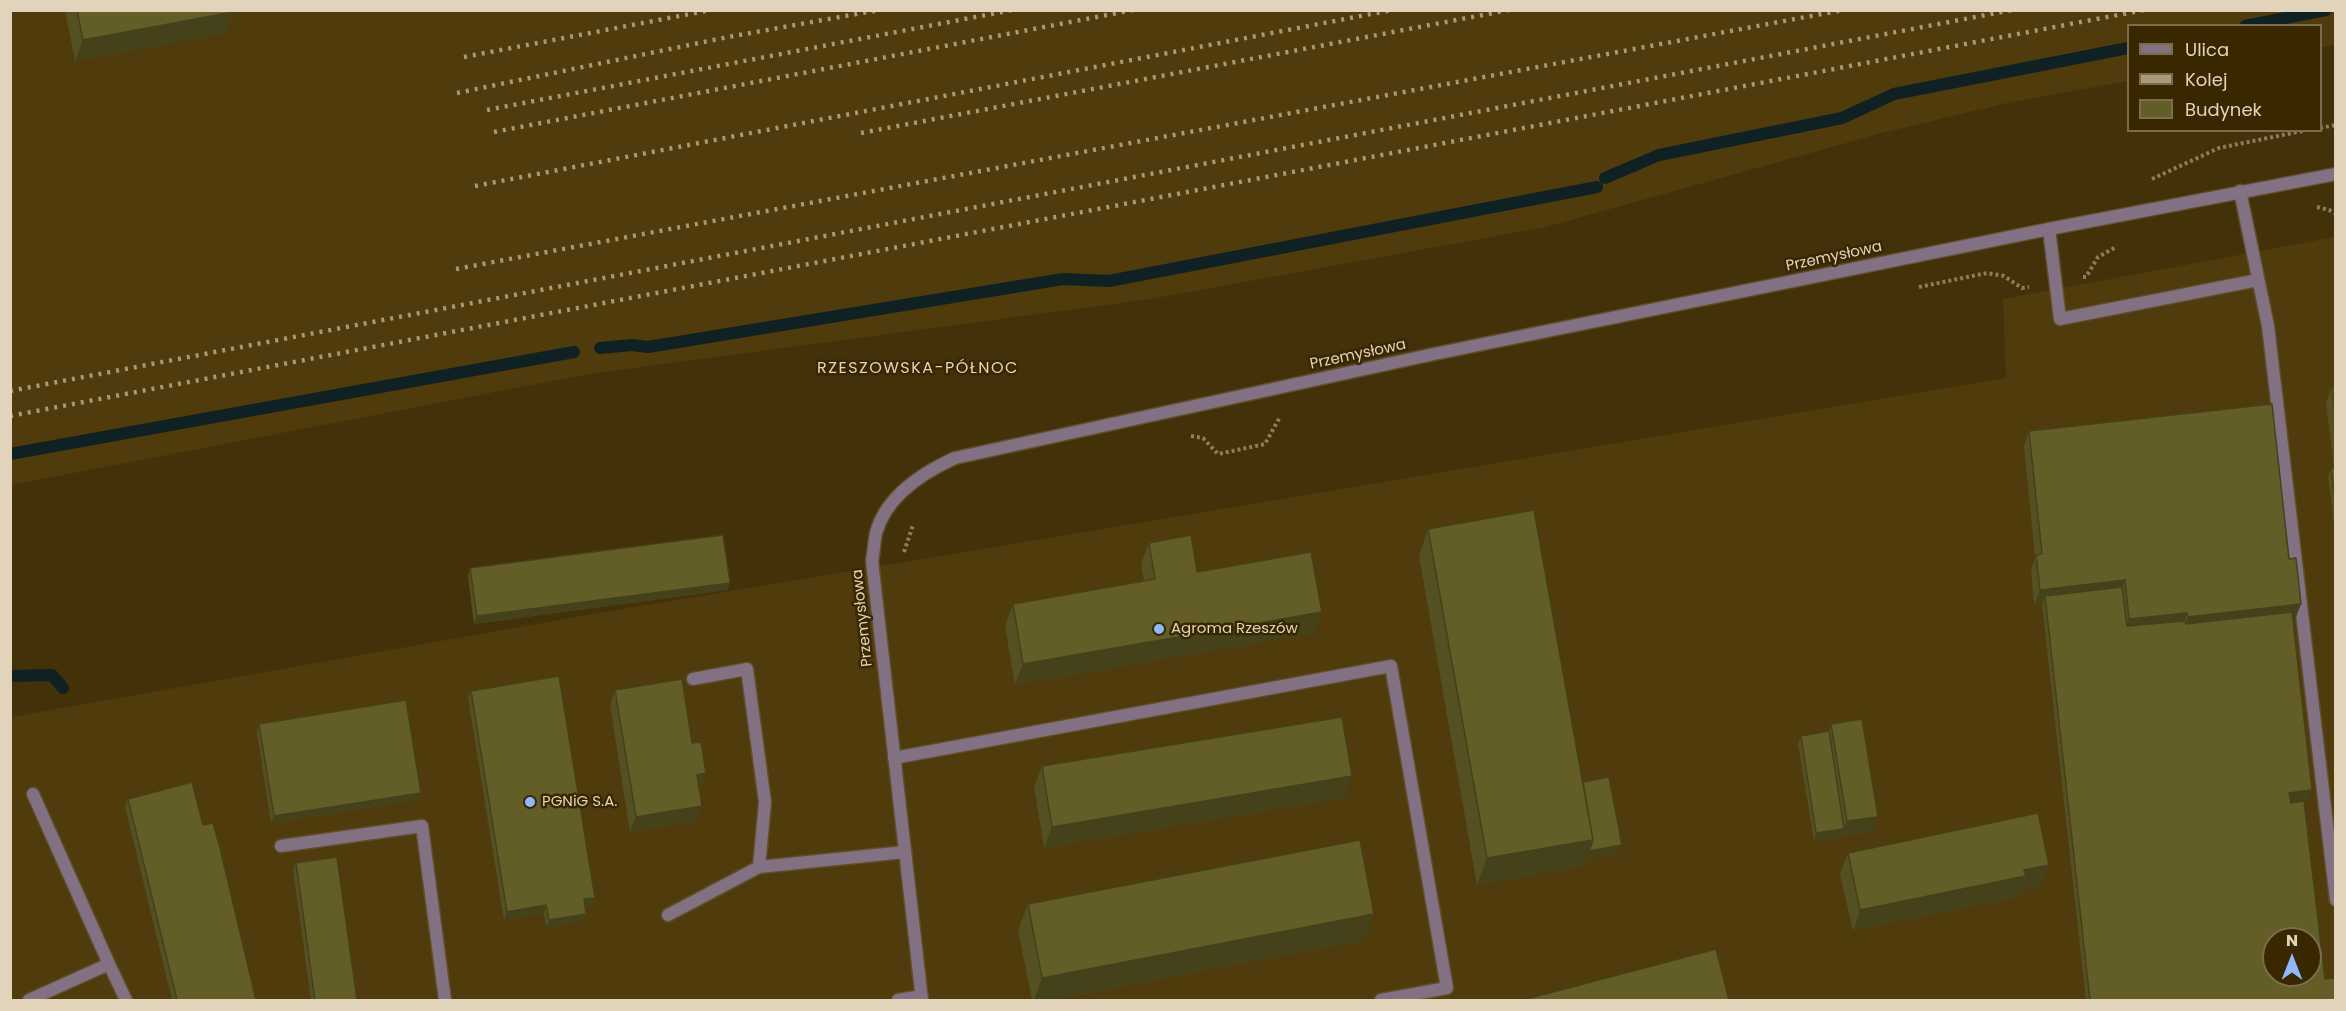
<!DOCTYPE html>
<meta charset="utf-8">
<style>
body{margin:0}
#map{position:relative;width:2346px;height:1011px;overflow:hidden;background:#43310a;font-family:Poppins,sans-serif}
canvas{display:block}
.frame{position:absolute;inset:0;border:12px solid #e2d4bb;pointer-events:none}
.legend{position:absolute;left:2127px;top:24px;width:195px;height:108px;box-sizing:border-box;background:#392700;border:2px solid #7d6c4b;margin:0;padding:8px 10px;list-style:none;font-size:18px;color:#e2d4bb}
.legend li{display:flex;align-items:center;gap:12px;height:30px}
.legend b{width:30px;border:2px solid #7d6c4b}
.north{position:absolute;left:2262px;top:927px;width:60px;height:60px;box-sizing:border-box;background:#392700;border:2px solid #7d6c4b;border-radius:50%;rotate:0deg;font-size:16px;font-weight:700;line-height:24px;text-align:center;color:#e2d4bb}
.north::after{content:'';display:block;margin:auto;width:21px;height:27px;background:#92b7fd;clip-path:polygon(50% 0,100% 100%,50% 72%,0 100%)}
</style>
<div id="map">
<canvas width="2346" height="1011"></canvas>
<div class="frame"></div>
<ul class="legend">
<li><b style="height:8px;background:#817183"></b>Ulica</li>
<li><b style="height:8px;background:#a8997b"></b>Kolej</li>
<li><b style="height:16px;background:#635d27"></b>Budynek</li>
</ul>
<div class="north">N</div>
</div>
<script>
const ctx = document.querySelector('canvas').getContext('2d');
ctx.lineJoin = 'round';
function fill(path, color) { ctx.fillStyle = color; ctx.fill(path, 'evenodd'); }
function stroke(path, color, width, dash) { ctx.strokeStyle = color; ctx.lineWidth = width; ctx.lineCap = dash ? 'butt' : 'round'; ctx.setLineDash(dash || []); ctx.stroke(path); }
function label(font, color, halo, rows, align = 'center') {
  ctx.font = font + ' Poppins,sans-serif'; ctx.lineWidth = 5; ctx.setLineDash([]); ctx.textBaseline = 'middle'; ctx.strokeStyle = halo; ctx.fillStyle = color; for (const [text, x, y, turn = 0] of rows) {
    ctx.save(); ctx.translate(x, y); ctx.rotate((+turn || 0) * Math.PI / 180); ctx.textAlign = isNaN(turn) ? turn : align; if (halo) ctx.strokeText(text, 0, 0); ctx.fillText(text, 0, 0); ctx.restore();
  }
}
const built = new Path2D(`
 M424,10l4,20 -3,-19h1910v34l-14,2 -1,-21h-192v55l-121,22 -125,30 -336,94 -395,72 -562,75 -578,111v-474z
 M2335,237v763h-2324v-283l582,-103 1413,-236 -3,-79zM2274,939h36v36h-36z`);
const stream = new Path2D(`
 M2245,26l81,-16
 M1605,178l54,-23 183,-37 52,-24 234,-46
 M600,348l32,-3 16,2 415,-68 46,2 488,-94
 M10,454l564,-102
 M10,676l42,-1 11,13`);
const path = new Path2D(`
 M2320,128l16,-3
 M2152,179l67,-31 88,-18
 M2317,207l12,3 7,4
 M2083,277h3l12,-20 18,-10
 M1919,287l68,-14 17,3 18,12 7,-1
 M1191,436l12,2 15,16 47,-10 15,-27
 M904,552l9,-27`);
const service = new Path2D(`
 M2240,191l28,135 68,574
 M2049,229l11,90 198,-39
 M693,679l54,-10 18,133 -6,65
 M894,758l497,-92 56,322 -66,12
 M33,794l76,170
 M281,846l141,-20 23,174
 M668,915l91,-48 146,-15
 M29,1000l80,-36 17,36`);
const tertiary = new Path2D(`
 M898,1000l24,-4
 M922,1000l-50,-439c2,-9 2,-19 4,-28 10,-37 46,-60 79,-75l479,-104 615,-125 287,-55`);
const rail = new Path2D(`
 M464,57l247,-47
 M457,93l271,-56 151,-27
 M487,110l525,-100
 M494,132l639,-122
 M861,133l648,-123
 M475,186l917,-176
 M456,269l1387,-259
 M10,391l2002,-381
 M10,416l2134,-406`);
const wall = new Path2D(`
 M65,10h168v2l-8,21 -150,28z
 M2332,387h4v152l-8,-63 3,-8h3l-8,-66z
 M2029,431l260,128 12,45 -6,15h-3l17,179 -19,2 35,179 11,21h-250l-44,-396 -8,1 -3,-35 4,-13 -11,-111z
 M1428,529l155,253 36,71 -33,6 -3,7 -106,19 -58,-329z
 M1149,543l48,29 117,61 -299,52 -10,-59 8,-22 131,-23 -3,-17z
 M470,568l260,15 -3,7 -253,34 -6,-48z
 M615,690l91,83 -6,15h-1l-3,33 -66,11 -20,-127z
 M471,691l121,215 -7,1 1,7 -3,7 -37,6 -2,-14 -40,7 -36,-222z
 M259,724l162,69 -3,7 -147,23 -14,-91z
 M1831,724l42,108 -59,9 -16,-97 3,-8 28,-5z
 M1042,766l302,32 -300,50 -10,-61z
 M128,799l128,201h-84l-47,-194z
 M1848,853l193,33 -21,5 -2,6 -165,34 -13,-57z
 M296,863l61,137h-46l-18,-130z
 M1028,904l337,36 -313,60h-20l-14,-70z`);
const shadedWall = new Path2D(`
 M233,12l-8,21 -150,28 8,-21z
 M2125,580l-6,15 -74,1 -3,8 -8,1 6,-15z
 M730,583l-3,7 -253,34 3,-8z
 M2301,604l-6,15 -112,13 5,-15z
 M1322,612l-8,21 -299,52 8,-21z
 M2187,613l-5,15 -58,6 5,-15z
 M706,773l-6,15 -8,1 5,-14z
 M1352,776l-8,22 -300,50 8,-21z
 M2312,790l-3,8 -23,2 3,-7z
 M421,793l-3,7 -147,23 3,-7z
 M702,806l-6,15 -66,11 6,-15z
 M1878,817l-5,15 -59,9 2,-8 28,-4 3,-8z
 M1593,840l29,5 -3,8 -33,6 -3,7 -106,19 10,-27z
 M2049,865l-8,21 -21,5 -2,6 -165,34 7,-21z
 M595,898l-3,8 -11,1 3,-8z
 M546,905l-2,8 -40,7 3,-8z
 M586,914l-3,7 -37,6 3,-7z
 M1374,914l-9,26 -313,60h-18l8,-22z`);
const building = new Path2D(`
 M77,10h156v2l-150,28z
 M2332,387h4v32z
 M2272,404l17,155 7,-1 5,46 -113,13 -1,-4 -58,6 -4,-39 -85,10 -4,-35 6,-1 -13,-123z
 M2331,468h5v39z
 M1534,510l59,330 -106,18 -59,-329z
 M723,535l7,48 -253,33 -7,-48z
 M1191,535l6,37 114,-20 11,60 -299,52 -10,-60 142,-25 -6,-36z
 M2122,587l5,39 58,-5 1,3 106,-12 20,178 -23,3 2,10 13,-2 21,178 11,-1v22h-246l-45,-404zM2274,939h36v36h-36z
 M559,676l36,222 -11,1 2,15 -37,6 -3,-15 -39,7 -36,-221z
 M682,679l10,64 9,-1 5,31 -9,2 5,31 -66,11 -21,-127z
 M406,700l15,93 -147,23 -15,-92z
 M1342,717l10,59 -300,51 -10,-61z
 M1862,719l16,98 -31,4 -16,-97z
 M1829,731l15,98 -28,4 -15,-97z
 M1609,777l13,68 -33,6 4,-11 -10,-58z
 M192,782l11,43 10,-2 7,25 36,152h-79l-49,-201z
 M2038,813l11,52 -25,5 2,6 -166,34 -12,-57z
 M1360,840l14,74 -332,64 -14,-74z
 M337,857l20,143h-42l-19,-137z
 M1716,949l13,51h-206z`);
const markers = [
 [1159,629,6,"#92b7fd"],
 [530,802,6,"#92b7fd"]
];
const streetNames = [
 ["Przemysłowa",1834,257,-12],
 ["Przemysłowa",1358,355,-12],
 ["Przemysłowa",863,618,-96]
];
const poiNames = [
 ["Agroma Rzeszów",1171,629],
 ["PGNiG S.A.",542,802]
];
const neighbourhoodNames = [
 ["RZESZOWSKA-PÓŁNOC",918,369]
];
fill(built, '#503b0c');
stroke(stream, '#0f2123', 12);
stroke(service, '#604e2a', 15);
stroke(tertiary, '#604e2a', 15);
stroke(path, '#8e7d5d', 4, [3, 3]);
stroke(service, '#817183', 12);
stroke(tertiary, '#817183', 12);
stroke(rail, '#a8997b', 4.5, [3, 6]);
fill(wall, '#555022');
fill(shadedWall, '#45411b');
fill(building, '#635d27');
stroke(building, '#45411b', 1.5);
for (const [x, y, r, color] of markers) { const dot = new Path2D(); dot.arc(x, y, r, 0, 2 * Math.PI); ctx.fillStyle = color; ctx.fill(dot); stroke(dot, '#392700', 2); }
label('15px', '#e2d4bb', '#392700', streetNames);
label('15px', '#e2d4bb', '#392700', poiNames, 'left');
ctx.letterSpacing = '1.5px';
label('16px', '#e2d4bb', '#392700', neighbourhoodNames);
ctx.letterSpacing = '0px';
</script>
